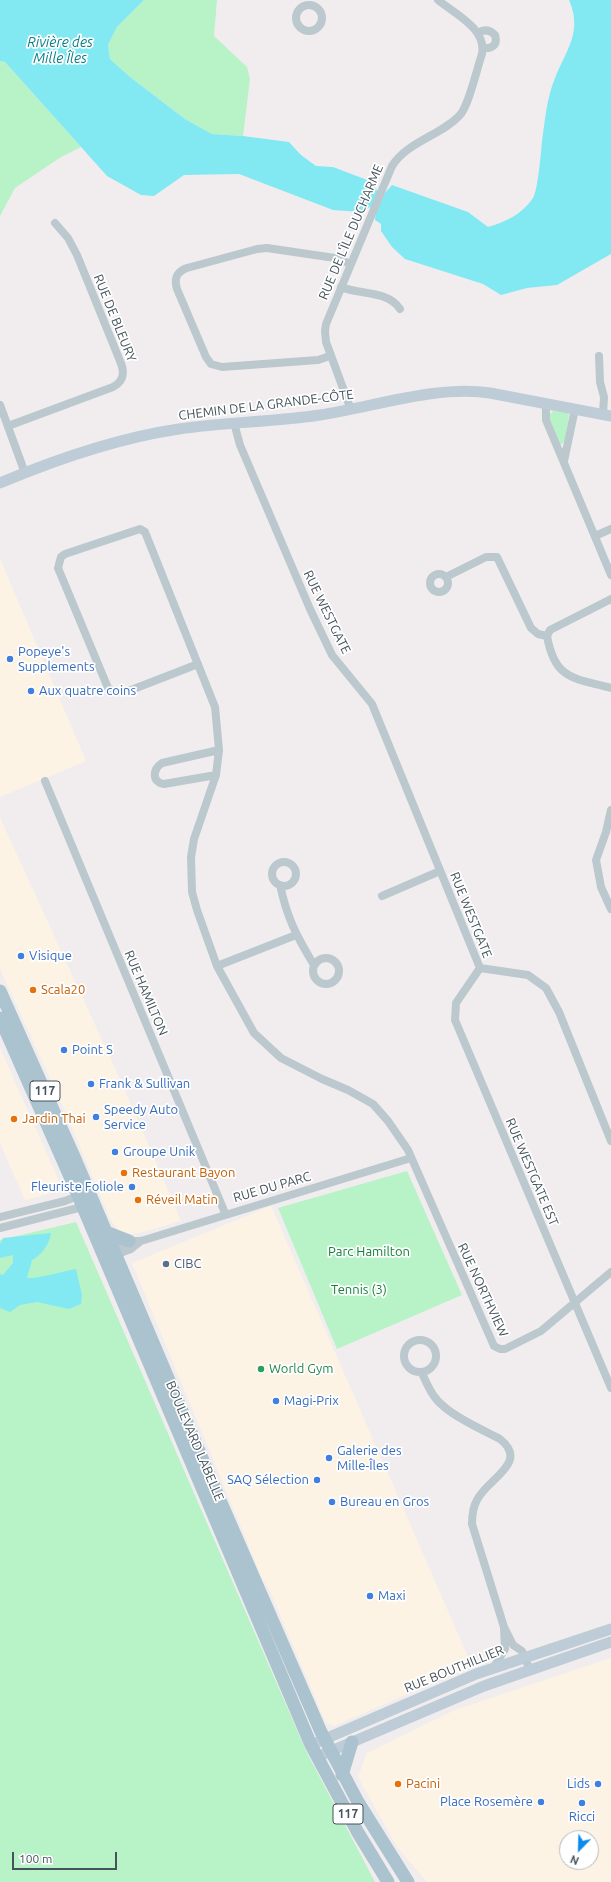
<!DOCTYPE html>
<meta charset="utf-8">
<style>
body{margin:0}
#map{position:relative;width:611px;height:1882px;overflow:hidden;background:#f1edee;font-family:Ubuntu,sans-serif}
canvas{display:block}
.north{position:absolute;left:559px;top:1830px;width:40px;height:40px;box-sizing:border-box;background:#fff;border:1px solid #b5bbbe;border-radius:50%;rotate:203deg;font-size:11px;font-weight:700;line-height:16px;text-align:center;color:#45545c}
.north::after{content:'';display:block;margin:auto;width:14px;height:18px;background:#0d8beb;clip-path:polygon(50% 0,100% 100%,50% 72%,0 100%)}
.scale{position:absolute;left:12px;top:1852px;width:105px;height:18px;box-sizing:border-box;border:2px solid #45545c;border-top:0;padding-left:5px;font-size:12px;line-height:14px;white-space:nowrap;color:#45545c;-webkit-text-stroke:3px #fff;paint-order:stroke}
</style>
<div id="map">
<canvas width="611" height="1882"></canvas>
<div class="north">N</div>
<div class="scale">100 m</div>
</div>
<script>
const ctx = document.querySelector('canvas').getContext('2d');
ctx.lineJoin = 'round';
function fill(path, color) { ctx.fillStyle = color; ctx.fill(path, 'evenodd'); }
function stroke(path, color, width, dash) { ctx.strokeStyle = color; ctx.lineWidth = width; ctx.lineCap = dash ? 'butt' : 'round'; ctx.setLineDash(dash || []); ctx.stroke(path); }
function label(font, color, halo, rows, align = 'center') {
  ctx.font = font + ' Ubuntu,sans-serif'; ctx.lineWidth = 3.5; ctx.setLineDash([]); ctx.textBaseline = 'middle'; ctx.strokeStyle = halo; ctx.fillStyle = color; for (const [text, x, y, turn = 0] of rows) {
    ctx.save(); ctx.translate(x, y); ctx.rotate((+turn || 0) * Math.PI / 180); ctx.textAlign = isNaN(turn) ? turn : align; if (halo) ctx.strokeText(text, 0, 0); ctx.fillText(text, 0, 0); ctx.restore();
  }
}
const commercial = new Path2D(`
 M0,559l86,202 -86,36z
 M0,818l124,270 57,133 -38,11 -10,2 -14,-3 -9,-12 -44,-106 -66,-144z
 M0,1048l63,142 -38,10 -25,-57z
 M271,1206l201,460 -138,60 -8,-3 -57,-134 -7,-11 -130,-315z
 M611,1658v224h-184l-30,-35 -39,-70 9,-24 88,-43zM567,1838h24v24h-24z`);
const green = new Path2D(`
 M144,0h73l-3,36 33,31 3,12 -7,57 -31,-2 -27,-15 -55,-42 -20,-18 -2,-14 9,-18z
 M0,61l5,1 76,85 -20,10 -46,31 -15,28z
 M553,411l15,2 1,2 -4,25 -3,4h-2l-10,-25v-5z
 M407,1171l55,124 -125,54 -59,-141z
 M76,1222l231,531 68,129h-375v-642z`);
const water = new Path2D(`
 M0,0h144l-27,27 -9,18 2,14 20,18 55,42 27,15 31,2 46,6 12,13 15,11 17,1 37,14 9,12h6l7,-8 76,27 20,15c18,-5 34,-13 45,-29 5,-8 8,-46 9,-57 3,-21 5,-44 13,-63 11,-28 28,-46 14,-78h42v254l-54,31 -30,3 -26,7 -18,-11 -78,-25 -13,-12 -11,-16v-7l-6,-4 1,-10 -6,-3 -10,5 -27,-2 -94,-36 -55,1 -30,21 -13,-1 -34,-19 -102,-114 -5,-1z
 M51,1233c-1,10 -9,22 -19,27l-5,18c10,1 37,-7 49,-9l6,26 -1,9 -12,5 -32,-7 -17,3 -10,7 -10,-4v-34l3,1 10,-12v-8l-13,3v-14l3,-6z`);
const street = new Path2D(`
 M296 18a13 13 0 1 1 26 0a13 13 0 1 1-26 0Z
 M478,33c6,-4 12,-3 17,2 3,10 -3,14 -12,13
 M341,287c19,8 46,3 59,22
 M330,356l-12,4 -96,7 -11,-3 -5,-7 -29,-68c-3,-10 -1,-17 10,-21l70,-19 10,-1 68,10 16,6
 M599,356l1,26 4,15 -1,17
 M546,403v17l65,155
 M0,405l25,68
 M351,410l-25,-68 -1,-11 1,-7 66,-158c16,-25 50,-31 68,-51 9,-10 17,-47 22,-61 5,-25 -27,-40 -44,-54
 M234,423l6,22 70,164 22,46 40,49 108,264
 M8,426l105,-39c11,-6 12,-15 7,-26l-43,-106 -9,-17 -13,-15
 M564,461l11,-52
 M595,536l16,-7
 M430 583a9 9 0 1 1 18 0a9 9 0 1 1-18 0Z
 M446,577l40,-20h11l34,71 7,6 9,2
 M611,599l-61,31 -3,6c8,45 28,42 64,52
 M198,664l-72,28h-12l-6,-4 -50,-120 3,-11 4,-3 75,-25 5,3 70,175 4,43 -3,25 -22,64 -3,18 1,35 5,18 20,56 37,67 27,25 41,21 26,11 25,14 15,17 20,29 86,196 6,3h5l36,-18 70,-59
 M216,775l-52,9c-13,-2 -11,-15 -2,-21l57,-13
 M45,781l180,432
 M611,810l-5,22 -10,28 5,27 10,22
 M272 874a12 12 0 1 1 24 0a12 12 0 1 1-24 0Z
 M280,885c7,33 17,52 34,80
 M382,896l58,-25
 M313 971a13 13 0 1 1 26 0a13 13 0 1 1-26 0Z
 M217,966l79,-31
 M480,968l-24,35 -1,17 156,368
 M480,968l48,7 18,13 13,24 52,129
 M0,1217l65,-16 18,-7
 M0,1228l86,-22
 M110,1249l19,-8h12l270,-83
 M112,1256l19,-7 10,-8
 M404 1356a16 16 0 1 1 32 0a16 16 0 1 1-32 0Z
 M422,1373c4,9 8,19 15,27 14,16 44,29 63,39 30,24 -13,40 -23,61 -4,7 -5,16 -5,24l32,103 9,18 9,6 8,19
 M494,1667l11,-18 -1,-22`);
const secondary = new Path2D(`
 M0,483c57,-24 117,-45 179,-54 47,-7 94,-7 141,-14 53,-8 117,-30 170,-22l121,23
 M311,1745l165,-71 135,-45
 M317,1757l167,-71 127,-44`);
const primary = new Path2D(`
 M0,991l75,168 141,332 105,241 37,70 50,80
 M0,1018l72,163 239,564 46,86 31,51
 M106,1232l23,9
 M342,1775l10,-33`);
const markers = [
 [10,659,4,"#3f7fe0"],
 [31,691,4,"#3f7fe0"],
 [21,956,4,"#3f7fe0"],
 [33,990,4,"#e8710a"],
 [64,1050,4,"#3f7fe0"],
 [91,1084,4,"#3f7fe0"],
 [96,1117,4,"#3f7fe0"],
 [14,1119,4,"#e8710a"],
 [115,1152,4,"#3f7fe0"],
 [124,1173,4,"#e8710a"],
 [132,1187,4,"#3f7fe0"],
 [138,1200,4,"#e8710a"],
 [166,1264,4,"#5c6f8a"],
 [261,1369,4,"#2e9e5b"],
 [276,1401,4,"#3f7fe0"],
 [329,1458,4,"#3f7fe0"],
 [317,1480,4,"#3f7fe0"],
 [332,1502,4,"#3f7fe0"],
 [370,1596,4,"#3f7fe0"],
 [398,1784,4,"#e8710a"],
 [598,1784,4,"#3f7fe0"],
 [541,1802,4,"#3f7fe0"],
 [582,1803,4,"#3f7fe0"]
];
const shields = [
 [45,1091,30],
 [348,1814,30]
];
const shieldNames = [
 ["117",45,1091],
 ["117",348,1814]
];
const streetNames = [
 ["RUE DE L'ÎLE DUCHARME",351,232,-67],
 ["RUE DE BLEURY",115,318,68],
 ["CHEMIN DE LA GRANDE-CÔTE",266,405,-7],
 ["RUE WESTGATE",327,612,64],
 ["RUE WESTGATE",471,915,68],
 ["RUE HAMILTON",146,993,67],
 ["RUE WESTGATE EST",532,1172,67],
 ["RUE DU PARC",272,1187,-16],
 ["RUE NORTHVIEW",483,1290,65],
 ["BOULEVARD LABELLE",195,1441,67],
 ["RUE BOUTHILLIER",454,1669,-22]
];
const shopNames = [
 ["Popeye's",18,652],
 ["Supplements",18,667],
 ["Aux quatre coins",39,691],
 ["Visique",29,956],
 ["Point S",72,1050],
 ["Frank & Sullivan",99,1084],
 ["Speedy Auto",104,1110],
 ["Service",104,1125],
 ["Groupe Unik",123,1152],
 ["Fleuriste Foliole",124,1187,"right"],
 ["Magi-Prix",284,1401],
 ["Galerie des",337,1451],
 ["Mille-Îles",337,1466],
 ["SAQ Sélection",309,1480,"right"],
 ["Bureau en Gros",340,1502],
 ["Maxi",378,1596],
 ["Lids",590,1784,"right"],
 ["Place Rosemère",533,1802,"right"],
 ["Ricci",582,1817,"center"]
];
const foodNames = [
 ["Scala20",41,990],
 ["Jardin Thai",22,1119],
 ["Restaurant Bayon",132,1173],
 ["Réveil Matin",146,1200],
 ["Pacini",406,1784]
];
const parkNames = [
 ["Parc Hamilton",369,1252],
 ["Tennis (3)",359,1290]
];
const serviceNames = [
 ["CIBC",174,1264]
];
const leisureNames = [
 ["World Gym",269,1369]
];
const waterNames = [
 ["Rivière des",60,42],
 ["Mille Îles",60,58]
];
fill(commercial, '#fdf3e5');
fill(green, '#b8f2c7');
fill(water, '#82e9f2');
stroke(street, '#bbc8ce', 8);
stroke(secondary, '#bdccd6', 11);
stroke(primary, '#abc2cf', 13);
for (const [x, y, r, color] of markers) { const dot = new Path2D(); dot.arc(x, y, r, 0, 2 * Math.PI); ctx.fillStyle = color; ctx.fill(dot); stroke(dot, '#fff', 1.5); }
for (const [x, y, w] of shields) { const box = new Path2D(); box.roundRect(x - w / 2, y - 10, w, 20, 3); ctx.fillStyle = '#fff'; ctx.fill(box); stroke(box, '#45545c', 1); }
label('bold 12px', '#45545c', null, shieldNames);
label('13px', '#45545c', '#fff', streetNames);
label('13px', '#366cbe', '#fff', shopNames, 'left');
label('13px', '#c56008', '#fff', foodNames, 'left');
label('13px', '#10823a', '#fff', parkNames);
label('13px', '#4e5e75', '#fff', serviceNames, 'left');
label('13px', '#27864d', '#fff', leisureNames, 'left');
label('italic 14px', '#067f89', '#fff', waterNames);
</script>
